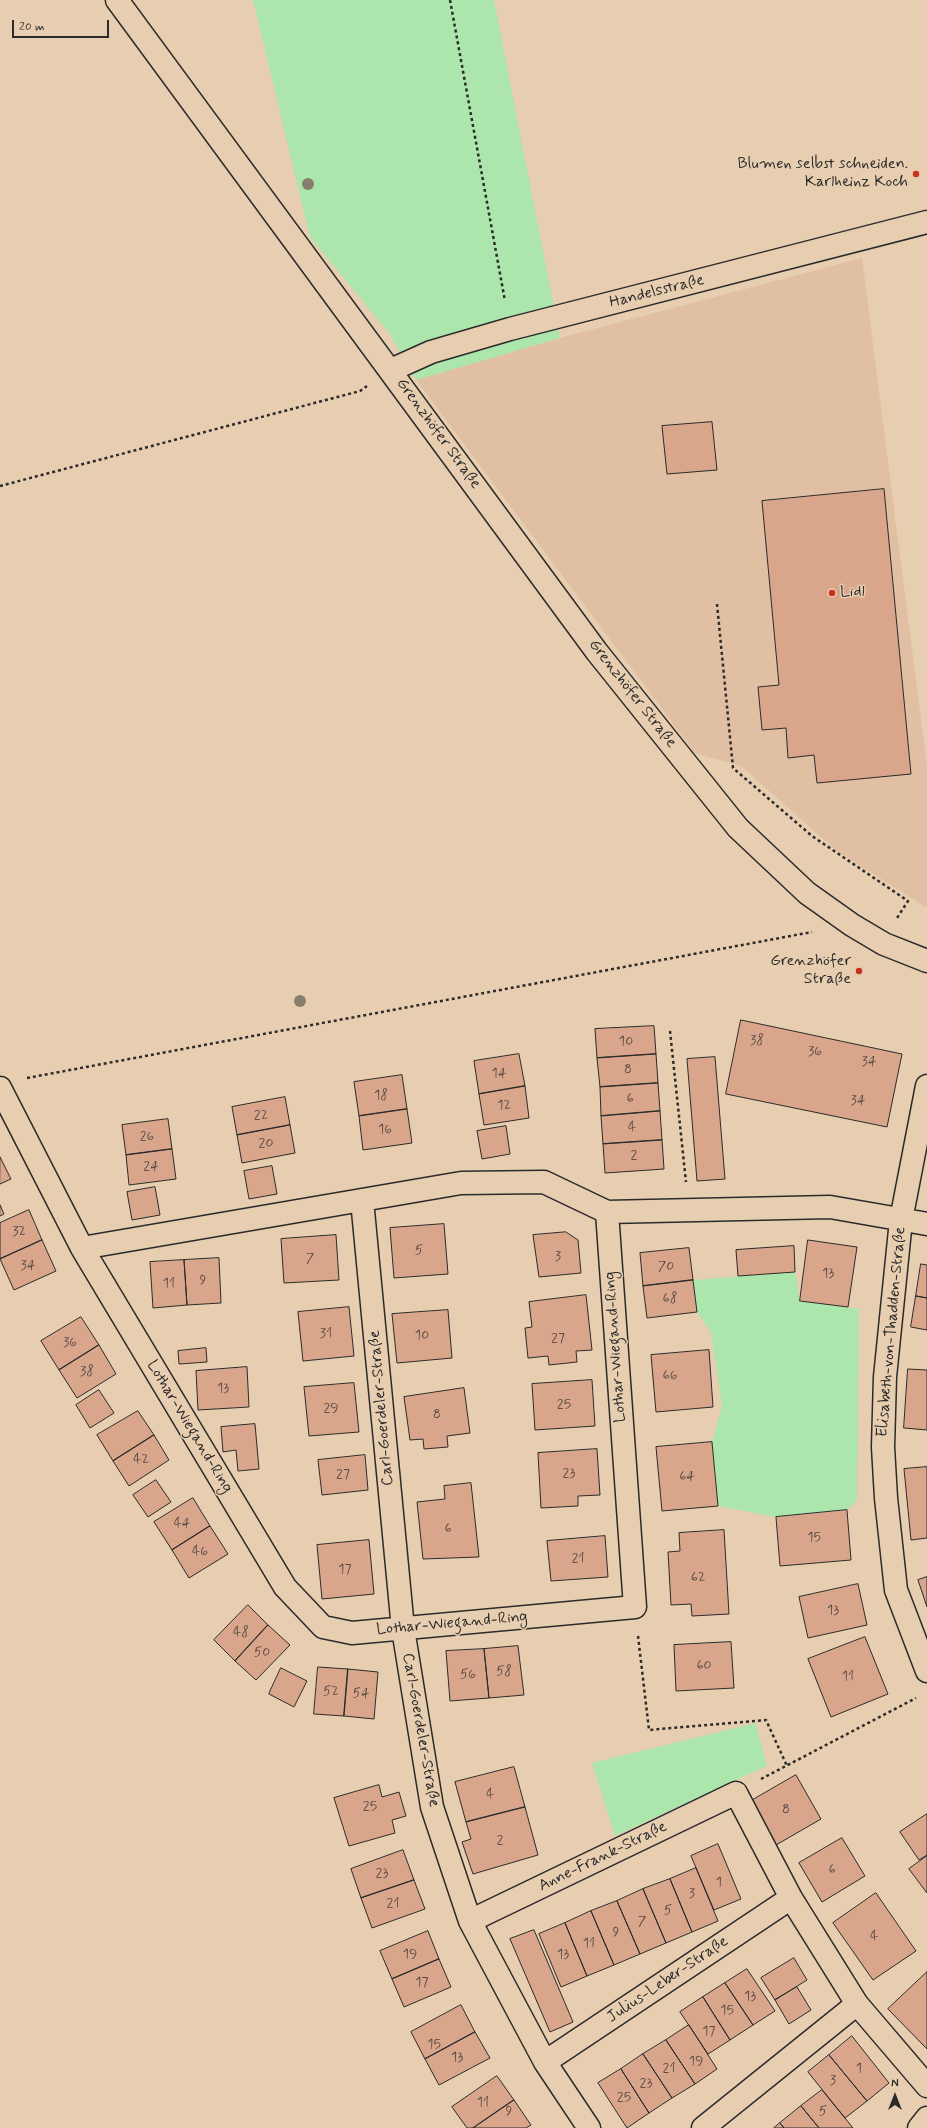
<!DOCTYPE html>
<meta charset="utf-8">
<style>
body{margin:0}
#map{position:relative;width:927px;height:2128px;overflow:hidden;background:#e8ceb0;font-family:Mynerve,sans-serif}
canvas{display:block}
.north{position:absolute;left:875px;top:2076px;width:40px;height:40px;-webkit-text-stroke:3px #e8ceb0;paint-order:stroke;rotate:0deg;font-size:11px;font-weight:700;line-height:16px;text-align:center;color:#2b2b2b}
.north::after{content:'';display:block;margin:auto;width:14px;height:18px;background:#2b2b2b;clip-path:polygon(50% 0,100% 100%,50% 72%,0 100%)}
.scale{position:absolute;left:12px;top:20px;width:97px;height:18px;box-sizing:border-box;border:2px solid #2b2b2b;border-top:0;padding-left:5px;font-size:12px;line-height:14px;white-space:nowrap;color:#2b2b2b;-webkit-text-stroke:3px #e8ceb0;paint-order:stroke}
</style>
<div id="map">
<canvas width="927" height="2128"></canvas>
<div class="north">N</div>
<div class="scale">20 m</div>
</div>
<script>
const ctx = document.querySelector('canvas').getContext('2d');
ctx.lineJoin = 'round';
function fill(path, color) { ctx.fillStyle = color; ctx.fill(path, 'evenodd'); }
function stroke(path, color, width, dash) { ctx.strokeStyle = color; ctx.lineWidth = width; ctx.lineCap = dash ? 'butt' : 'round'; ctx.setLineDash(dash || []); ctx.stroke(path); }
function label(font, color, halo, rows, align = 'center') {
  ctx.font = font + ' Mynerve,sans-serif'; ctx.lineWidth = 3; ctx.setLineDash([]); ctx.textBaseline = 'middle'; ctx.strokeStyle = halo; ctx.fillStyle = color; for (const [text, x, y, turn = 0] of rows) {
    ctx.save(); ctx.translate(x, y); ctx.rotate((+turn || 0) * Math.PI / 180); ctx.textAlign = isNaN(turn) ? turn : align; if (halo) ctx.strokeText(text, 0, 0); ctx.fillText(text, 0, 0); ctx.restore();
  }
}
const built = new Path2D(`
 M862,258l65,509v141l-90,-57 -96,-85 -46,-13 -279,-373 144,-42z`);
const green = new Path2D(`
 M253,0h241l66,338 -144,42 -27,-47 -79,-96z
 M795,1272l5,29 59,8 -2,191 -10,10 -71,7 -58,-11 -6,-64 10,-36 -11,-74 -14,-20 -4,-32z
 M756,1723l11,43 -152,70 -23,-73z`);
const building = new Path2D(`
 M712,422l5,48 -50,4 -5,-48z
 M884,489l27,285 -94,9 -3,-28 -26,3 -2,-30 -24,2 -4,-43 21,-2 -17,-184z
 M741,1020l161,34 -15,73 -161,-33z
 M654,1026l2,28 -59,4 -2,-29z
 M519,1054l6,32 -46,8 -5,-33z
 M656,1054l2,29 -58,4 -3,-29z
 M715,1057l10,122 -28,2 -10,-122z
 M402,1075l5,34 -48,7 -5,-34z
 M658,1083l2,28 -59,5 -1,-29z
 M525,1086l4,32 -45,7 -5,-31z
 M285,1097l5,28 -53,10 -5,-28z
 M407,1109l5,34 -49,7 -4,-34z
 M660,1111l2,29 -59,4 -2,-28z
 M168,1119l4,30 -46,6 -4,-30z
 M290,1125l5,28 -53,10 -5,-28z
 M506,1126l4,28 -28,5 -5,-28z
 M662,1140l2,29 -59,4 -2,-29z
 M172,1149l4,30 -47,6 -3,-30z
 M0,1157l11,22 -11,5z
 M272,1166l5,28 -28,5 -5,-28z
 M155,1187l5,28 -28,5 -5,-28z
 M0,1205l4,9 -4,2z
 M29,1210l13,30 -42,19v-36z
 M444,1224l4,50 -54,4 -4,-50z
 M566,1232l12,8 3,33 -42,4 -6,-42z
 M336,1235l3,45 -55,3 -3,-44z
 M42,1240l14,31 -42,19 -14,-31z
 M808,1240l49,7 -9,60 -48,-6z
 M794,1246l1,26 -57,4 -2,-26z
 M689,1248l4,32 -50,6 -3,-33z
 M219,1258l2,45 -34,2 -3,-45z
 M184,1260l3,45 -34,3 -3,-46z
 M921,1264l6,1v33l-11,-2z
 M693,1280l4,32 -50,6 -4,-32z
 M586,1295l6,55 -16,1 1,11 -28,3 -1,-9 -20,2 -3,-30 7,-1 -3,-25z
 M916,1296l11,2v32l-16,-3z
 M349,1307l5,49 -51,5 -5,-49z
 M448,1310l4,48 -55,5 -5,-49z
 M81,1317l18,28 -40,25 -18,-29z
 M99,1345l17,29 -39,24 -18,-28z
 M206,1348l1,14 -28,2 -1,-13z
 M709,1350l4,57 -57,5 -5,-57z
 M247,1367l2,40 -51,3 -2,-39z
 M908,1369l19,1v60l-23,-2z
 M592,1380l3,46 -60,4 -3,-46z
 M354,1383l5,49 -50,4 -5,-49z
 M464,1388l6,45 -23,3 1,11 -24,2 -1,-10 -13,1 -6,-43z
 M99,1390l15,23 -24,15 -14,-23z
 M138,1411l16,24 -41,26 -16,-26z
 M255,1424l4,45 -21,2 -2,-21 -13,2 -2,-25z
 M154,1435l15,25 -40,26 -16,-25z
 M712,1442l6,64 -56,5 -6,-64z
 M597,1449l3,46 -22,1v10l-37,2 -3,-55z
 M365,1455l3,35 -46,5 -4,-35z
 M927,1467v71l-16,2 -7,-71z
 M156,1480l15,22 -23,15 -15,-22z
 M471,1483l8,74 -56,2 -6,-57 28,-3 -1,-13z
 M193,1498l17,28 -38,24 -18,-28z
 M847,1510l4,50 -71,6 -4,-49z
 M210,1526l18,28 -39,24 -17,-28z
 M724,1530l5,84 -37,2 -1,-12 -20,1 -3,-53 12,-1 -1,-18z
 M605,1536l3,41 -57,4 -4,-40z
 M369,1540l5,54 -52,5 -5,-54z
 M927,1577v30l-9,-27z
 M858,1584l9,41 -59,13 -9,-41z
 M248,1605l20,20 -33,36 -21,-21z
 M268,1625l22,20 -34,35 -21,-19z
 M865,1637l23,57 -57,23 -23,-58z
 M731,1642l3,46 -58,3 -2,-46z
 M518,1646l6,49 -35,3 -5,-49z
 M484,1649l5,49 -39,3 -4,-50z
 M318,1667l30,2 -4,47 -30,-2z
 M281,1668l26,13 -13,26 -25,-13z
 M348,1669l30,3 -4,47 -30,-3z
 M514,1767l11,40 -59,15 -11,-40z
 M796,1775l25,44 -45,26 -25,-44z
 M379,1785l3,12 17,-5 7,24 -14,4 3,13 -46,13 -15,-48z
 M525,1807l13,48 -65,19 -11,-32 9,-3 -5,-17z
 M927,1814v41l-8,5 -19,-28z
 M842,1838l23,38 -43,26 -23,-39z
 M718,1844l23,55 -27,11 -23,-54z
 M403,1850l11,30 -53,18 -10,-29z
 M927,1856v37l-18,-24z
 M696,1868l22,53 -26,11 -22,-53z
 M670,1879l22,53 -26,11 -23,-54z
 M414,1880l11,29 -53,19 -11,-30z
 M643,1889l23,54 -26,11 -23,-53z
 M876,1893l40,58 -43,29 -40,-57z
 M617,1901l23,53 -26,11 -23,-54z
 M591,1911l23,54 -27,11 -22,-53z
 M565,1923l22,53 -26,11 -22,-53z
 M534,1930l39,92 -23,10 -40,-93z
 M428,1931l11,28 -47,20 -12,-28z
 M794,1958l13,22 -32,20 -14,-22z
 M439,1959l12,28 -47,20 -12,-28z
 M747,1969l28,42 -22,14 -28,-42z
 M927,1972v77l-39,-40z
 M725,1983l28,42 -23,15 -27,-43z
 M797,1987l14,23 -22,14 -14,-24z
 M703,1997l27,43 -22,14 -28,-42z
 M461,2005l14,27 -50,27 -14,-27z
 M689,2025l28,44 -22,15 -29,-44z
 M475,2032l15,26 -51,27 -14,-26z
 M852,2036l37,47 -22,18 -38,-46z
 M666,2040l29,44 -23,14 -29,-44z
 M643,2054l29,44 -23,15 -28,-44z
 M829,2055l38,46 -22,17 -37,-46z
 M621,2069l28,44 -22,15 -29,-45z
 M497,2076l17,24 -41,28h-6l-15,-21z
 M822,2090l23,28 8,10h-34l-18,-22z
 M514,2100l17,25 -5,3h-53z
 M801,2106l18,22h-35l-4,-5z
 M780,2123l4,5h-10z`);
const path = new Path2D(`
 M450,0l55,301
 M0,486l360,-95 7,-5
 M717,604l16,164 79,68 96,65 -11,17
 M670,1031l16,151
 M27,1078l785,-146
 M638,1636l11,94 117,-10 21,46
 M761,1779l155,-81`);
const street = new Path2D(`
 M391,370l40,-18 79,-23 417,-107
 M927,1086l-26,134 -16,157 -2,70 3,51 10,92 31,81
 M0,1088l82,160 203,339 38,40 29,6 283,-26 -28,-395
 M362,1200l41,429 29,178 38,114 75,141 44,66
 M82,1248l379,-65 83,-1 63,30 223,-5 97,17
 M470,1921l266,-128 55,105 66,106 70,82
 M545,2062l246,-164
 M703,2128l154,-124
 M919,2128l8,-10`);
const secondary = new Path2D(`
 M117,0l480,652 141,176 69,65 45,32 32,19 43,17`);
const trees = [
 [308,184],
 [300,1001]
];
const markers = [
 [916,174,4,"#c8321e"],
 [832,593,4,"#c8321e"],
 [859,971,4,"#c8321e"]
];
const numberNames = [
 ["38",757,1041],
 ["10",626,1042],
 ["36",815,1052],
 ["34",869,1062],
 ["8",628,1070],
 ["14",499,1074],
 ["18",381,1096],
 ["6",630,1099],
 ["34",858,1101],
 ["12",504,1106],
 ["22",261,1116],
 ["4",632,1128],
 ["16",385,1130],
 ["26",147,1137],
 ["20",266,1144],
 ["2",634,1156],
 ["24",151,1167],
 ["32",19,1232],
 ["5",419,1251],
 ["3",558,1257],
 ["7",310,1259],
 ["34",28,1266],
 ["70",666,1267],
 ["13",828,1274],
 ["9",203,1281],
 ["11",169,1284],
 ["68",670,1299],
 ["31",326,1334],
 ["10",422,1336],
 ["27",558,1339],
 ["36",70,1343],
 ["38",87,1372],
 ["66",670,1376],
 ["13",223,1389],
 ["25",564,1405],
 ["29",331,1409],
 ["8",437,1415],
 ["42",141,1460],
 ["23",569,1474],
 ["27",343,1475],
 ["64",687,1477],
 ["44",182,1524],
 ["6",448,1529],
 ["15",814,1538],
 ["46",200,1552],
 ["21",578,1559],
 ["17",345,1570],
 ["62",698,1578],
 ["13",833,1611],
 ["48",241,1633],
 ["50",262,1653],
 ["60",704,1666],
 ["58",504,1672],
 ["56",468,1675],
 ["11",848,1677],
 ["52",331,1692],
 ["54",361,1694],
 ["4",490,1795],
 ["25",370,1807],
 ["8",786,1810],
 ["2",500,1841],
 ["6",832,1870],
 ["23",382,1874],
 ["1",719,1883],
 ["3",692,1894],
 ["21",393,1904],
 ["5",668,1911],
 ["7",642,1922],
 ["9",616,1933],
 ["4",874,1937],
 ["11",589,1944],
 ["19",410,1955],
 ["13",563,1955],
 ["17",422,1983],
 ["13",750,1997],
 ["15",727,2011],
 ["17",709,2032],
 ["15",434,2045],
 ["13",457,2058],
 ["19",696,2062],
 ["21",669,2069],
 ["1",859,2069],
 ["3",833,2081],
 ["23",646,2084],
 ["25",624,2098],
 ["11",483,2103],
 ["9",509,2112],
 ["5",823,2112]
];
const poiNames = [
 ["Blumen selbst schneiden.",908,165],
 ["Karlheinz Koch",908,183],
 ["Lidl",840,593,"left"],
 ["Grenzhöfer",851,962],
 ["Straße",851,980]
];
const streetNames = [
 ["Handelsstraße",657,292,-14],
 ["Grenzhöfer Straße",438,434,54],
 ["Grenzhöfer Straße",632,694,52],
 ["Elisabeth-von-Thadden-Straße",892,1332,-85],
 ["Lothar-Wiegand-Ring",616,1347,-94],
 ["Carl-Goerdeler-Straße",382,1408,-95],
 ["Lothar-Wiegand-Ring",189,1427,59],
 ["Lothar-Wiegand-Ring",452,1624,-5],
 ["Carl-Goerdeler-Straße",420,1730,80],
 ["Anne-Frank-Straße",603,1857,-26],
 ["Julius-Leber-Straße",668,1980,-34]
];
fill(built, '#e0bfa3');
fill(green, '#ace6ac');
fill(building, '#d9a68c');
stroke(building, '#2b2b2b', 1);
stroke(street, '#2b2b2b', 25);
stroke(secondary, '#2b2b2b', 25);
stroke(path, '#2b2b2b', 2.5, [3, 3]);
stroke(street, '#e8ceb0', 22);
stroke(secondary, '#e8ceb0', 22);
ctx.fillStyle = '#877f6e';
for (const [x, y] of trees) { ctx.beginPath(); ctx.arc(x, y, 6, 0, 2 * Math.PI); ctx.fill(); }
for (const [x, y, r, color] of markers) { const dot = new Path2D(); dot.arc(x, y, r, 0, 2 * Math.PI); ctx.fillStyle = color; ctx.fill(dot); stroke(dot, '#e8ceb0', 1.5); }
label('14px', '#564a43', null, numberNames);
label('16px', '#2b2b2b', '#e8ceb0', poiNames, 'right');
label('16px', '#2b2b2b', '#e8ceb0', streetNames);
</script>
